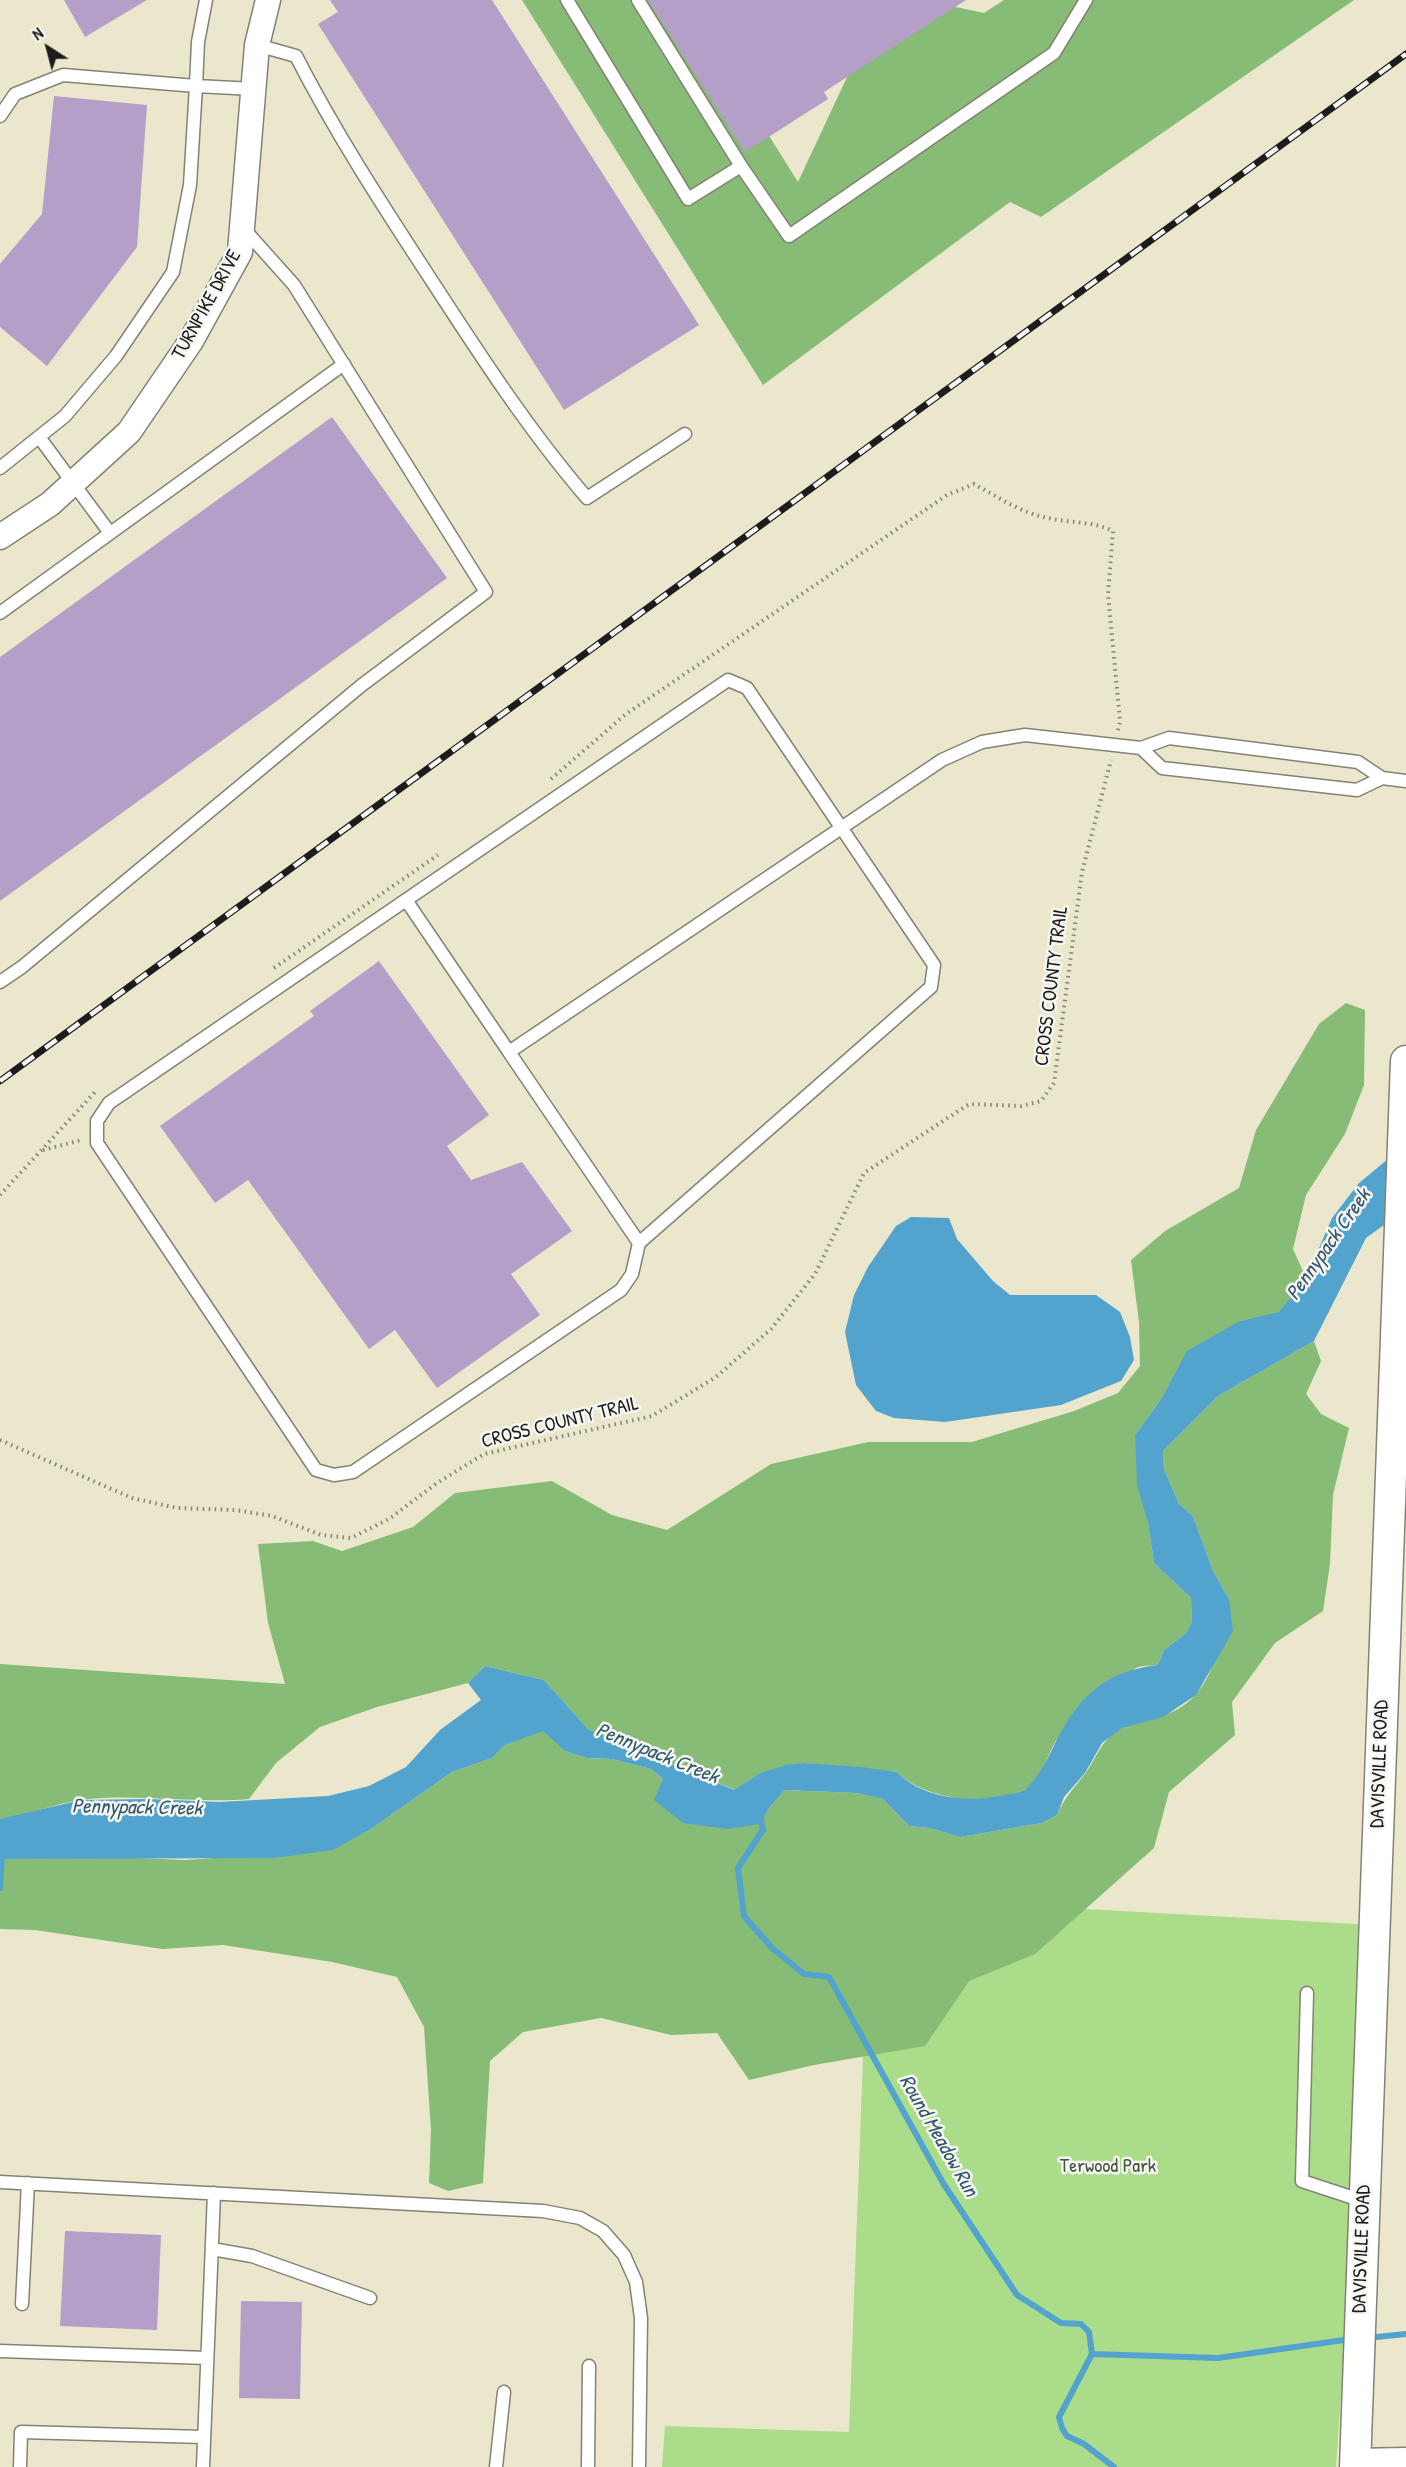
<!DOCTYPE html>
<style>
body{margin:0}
#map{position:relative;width:1406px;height:2467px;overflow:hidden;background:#ebe7cd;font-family:"Patrick Hand",sans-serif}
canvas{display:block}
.north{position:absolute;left:18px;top:18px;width:60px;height:60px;-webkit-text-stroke:4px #f6f6f2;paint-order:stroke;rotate:324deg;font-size:16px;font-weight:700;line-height:24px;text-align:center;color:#1c1c1c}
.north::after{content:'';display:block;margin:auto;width:21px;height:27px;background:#1c1c1c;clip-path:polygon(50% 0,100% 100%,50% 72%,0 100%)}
</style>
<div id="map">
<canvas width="1406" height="2467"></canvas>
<div class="north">N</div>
</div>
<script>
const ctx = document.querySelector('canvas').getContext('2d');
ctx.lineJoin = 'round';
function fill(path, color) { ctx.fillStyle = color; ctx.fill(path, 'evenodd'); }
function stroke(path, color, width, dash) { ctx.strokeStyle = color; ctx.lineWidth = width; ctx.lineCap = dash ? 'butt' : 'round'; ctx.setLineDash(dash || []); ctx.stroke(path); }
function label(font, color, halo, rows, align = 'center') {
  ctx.font = font + ' "Patrick Hand",sans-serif'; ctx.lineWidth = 5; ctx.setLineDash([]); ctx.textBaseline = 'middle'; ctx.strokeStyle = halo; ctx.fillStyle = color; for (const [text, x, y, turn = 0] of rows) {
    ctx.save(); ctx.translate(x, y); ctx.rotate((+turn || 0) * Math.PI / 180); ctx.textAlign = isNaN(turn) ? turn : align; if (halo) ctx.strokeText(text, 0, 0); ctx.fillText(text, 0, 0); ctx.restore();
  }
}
const green = new Path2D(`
 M869,1897l505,28 -38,542h-674l3,-41 184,6z`);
const forest = new Path2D(`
 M522,0h162l114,182 85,-182h40l61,13 20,-13h350l-313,217 -31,-15 -247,183z
 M1346,1003l19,7 -1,75 -19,49 -39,61 -13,54 13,29 -27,35 -39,8 -78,77 -27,37 19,128 37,35 1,24 -6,11 -22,17 -6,15c-6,1 -17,0 -22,3 -6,2 -74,65 -79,71 -11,16 -14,43 -35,52 -34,17 -99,8 -125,-19l-93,-9 -44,10 -25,17 -147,-61 -44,-49 -59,-14 -17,17 -91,24 -57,20 -44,36 -27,36c-56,5 -112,-6 -168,1 -27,4 -53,15 -81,19v-155l285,20 -17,-61 -10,-79 55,-3 29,10 71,-24 42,-34 97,-12 60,34 55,15 104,-66 97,-22h104l102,-31 44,-18 22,-27 -1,-44 -8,-62 34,-29 74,-43 17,-58 63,-106z
 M1314,1341l7,20 -15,33 15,20 28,14 -16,67 -3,69 -7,47 -48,32 -43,59 3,33 -66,57 -15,56 -119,106 -66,27 -44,65 -111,19 -65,15 -32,-47 -46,2 -70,-17 -78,14 -33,29 -7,122 -35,8 -19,-8 2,-53 -7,-103 -27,-50 -65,-15 -109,-17 -61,4 -127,-19 -35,-1v-70l114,-2 71,3 147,-10 39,-21 81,-57 40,-14 13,-13 38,-15 22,21 21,7 26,1 39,10 12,10 97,45 10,-17 15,-17 72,3 26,6 26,27 20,2 31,9 82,-14 15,-8c7,-17 17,-27 28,-41 12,-17 17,-36 37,-46 24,-13 51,-7 74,-34 22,-25 26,-63 33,-95l-16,-28 -20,-55 -14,-12 -15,-35 -1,-18 55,-55z`);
const water = new Path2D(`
 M1406,1144v65l-40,29 -52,103 -96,55 -55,55 1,18 15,35 14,12 20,55 16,28 4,32 -37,64 -33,22 -41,11 -20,15 -17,30 -21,24 -7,18 -15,8 -82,14 -31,-9 -20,-2 -26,-27 -26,-6 -72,-3 -15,17 -10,17 -33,5 -44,-6 -29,-23 9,-21 -12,-10 -39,-10 -26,-1 -21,-7 -22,-20 -38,14 -13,13 -40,14 -81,57 -38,21 -59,8 -274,1v-40l81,-19 66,-1 72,3 109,-6 41,-10 37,-19 34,-37 41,-30 -13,-17 17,-17 59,14 44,49 146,61 26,-17 26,-8 18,-2 57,4 36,5c26,27 72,31 107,23 7,-1 16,-2 22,-6 15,-15 22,-31 31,-50 24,-45 50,-68 101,-74l6,-15 22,-17 6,-11 -1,-24 -37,-35 -6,-40 -11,-38 -2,-50 27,-37 25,-47 53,-30 39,-9 27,-34 26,-60 27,-35z
 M911,1217l38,1 8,21 36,42 17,14h86l24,17 10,25 4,23 -13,21 -60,24 -116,17 -51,-4 -18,-7 -20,-26 -11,-53 9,-37 14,-28 28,-41z`);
const stream = new Path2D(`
 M760,1814l3,16 -25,38 6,48 28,32 32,26 25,3 114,206 74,112 44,28 20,1 8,8 3,22 -33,63 3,11 5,8 17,8 30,23
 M0,1888l2,-35
 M1367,2338l39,-4
 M1092,2354l126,4 133,-19`);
const building = new Path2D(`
 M64,0h83l-62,37z
 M330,0h162l207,325 -135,85 -246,-386 20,-12z
 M648,0h318l-142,92 4,7 -83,53z
 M54,96l93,9 -10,142 -90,119 -47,-39v-63l42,-50z
 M332,417l115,161 -447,323v-244z
 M379,961l110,154 -42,31 24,34 51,-18 50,69 -61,43 29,41 -103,73 -42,-58 -26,19 -121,-169 -33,23 -55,-77 154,-110 -4,-5z
 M65,2231l96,4 -4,95 -97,-4z
 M241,2301l61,1 -2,97 -61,-1z`);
const path = new Path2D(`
 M551,779l75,-65 321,-219 27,-11c24,13 47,29 74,34 21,5 45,3 65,13l-5,63 12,127 -2,9
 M274,968l164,-113
 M43,1150l39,-10
 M0,1195l95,-103
 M0,1440l132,58 45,10 58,2 37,6 49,19 30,3 38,-19 48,-36 47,-29 168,-38 64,-39 55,-48 44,-55 49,-101 105,-69 52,2 20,-5 13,-18 28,-211 29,-112`);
const service = new Path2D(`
 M206,0l-8,42 -2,44 58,3
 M567,0l121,199 53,-33
 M638,0l103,166 48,70 265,-183 32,-53
 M257,45l39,11c39,76 85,147 132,219 50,77 99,153 159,223l98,-64
 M0,116l15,-22 48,-19 133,11 -6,99 -17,87 -57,84 -51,60 -65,52
 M39,437l71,96
 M0,613l344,-249
 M1141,748l21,20 195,22 25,-12
 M406,900l-297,203 -12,18v22l219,327 18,5 19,-3 268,-182 11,-16 7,-31
 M0,982l22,-15 340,-282 124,-93 -192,-307 -51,-57
 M509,1052l-103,-152 322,-220 19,8 187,277 -3,22 -292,256 -130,-191 433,-292 40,-18 43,-7 116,13 28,-10 189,24 24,16 24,3
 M1307,1993l-5,188 61,20
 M0,2182l543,29 37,7 23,13 21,24 12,27 5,36 -2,149
 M212,2249l40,7 118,42
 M22,2304l6,-121
 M0,2351l207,7
 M20,2467l1,-35 183,5
 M203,2467l11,-274
 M496,2467l8,-75
 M588,2467l1,-101`);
const minor = new Path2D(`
 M0,537l50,-33 79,-72 62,-91 49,-89 17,-207 11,-45
 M1355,2461l51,-1`);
const tertiary = new Path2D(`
 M1355,2467l51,-1406`);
const rail = new Path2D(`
 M0,1081l1406,-1027`);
const streetNames = [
 ["TURNPIKE DRIVE",207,305,-61],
 ["CROSS COUNTY TRAIL",1052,986,-83],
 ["CROSS COUNTY TRAIL",560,1423,-14],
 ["DAVISVILLE ROAD",1380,1764,-88],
 ["DAVISVILLE ROAD",1362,2249,-88]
];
const parkNames = [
 ["Terwood Park",1108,2167]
];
const waterNames = [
 ["Pennypack Creek",1329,1245,-55],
 ["Pennypack Creek",657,1754,22],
 ["Pennypack Creek",137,1808,1],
 ["Round Meadow Run",938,2136,60]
];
fill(green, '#aadc8a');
fill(forest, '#87bc76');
fill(water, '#52a3cd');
stroke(stream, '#52a3cd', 6);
fill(building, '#b39fc8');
stroke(service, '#848274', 15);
stroke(minor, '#848274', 27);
stroke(tertiary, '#848274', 33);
stroke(path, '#848274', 4, [1.5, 4.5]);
stroke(service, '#fff', 12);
stroke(minor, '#fff', 24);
stroke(tertiary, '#fff', 30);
stroke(rail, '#1c1c1c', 7);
stroke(rail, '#f6f6f2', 4.5, [14]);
label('20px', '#1c1c1c', '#f6f6f2', streetNames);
label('20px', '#47563d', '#f6f6f2', parkNames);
label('italic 21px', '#34596c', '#f6f6f2', waterNames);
</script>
